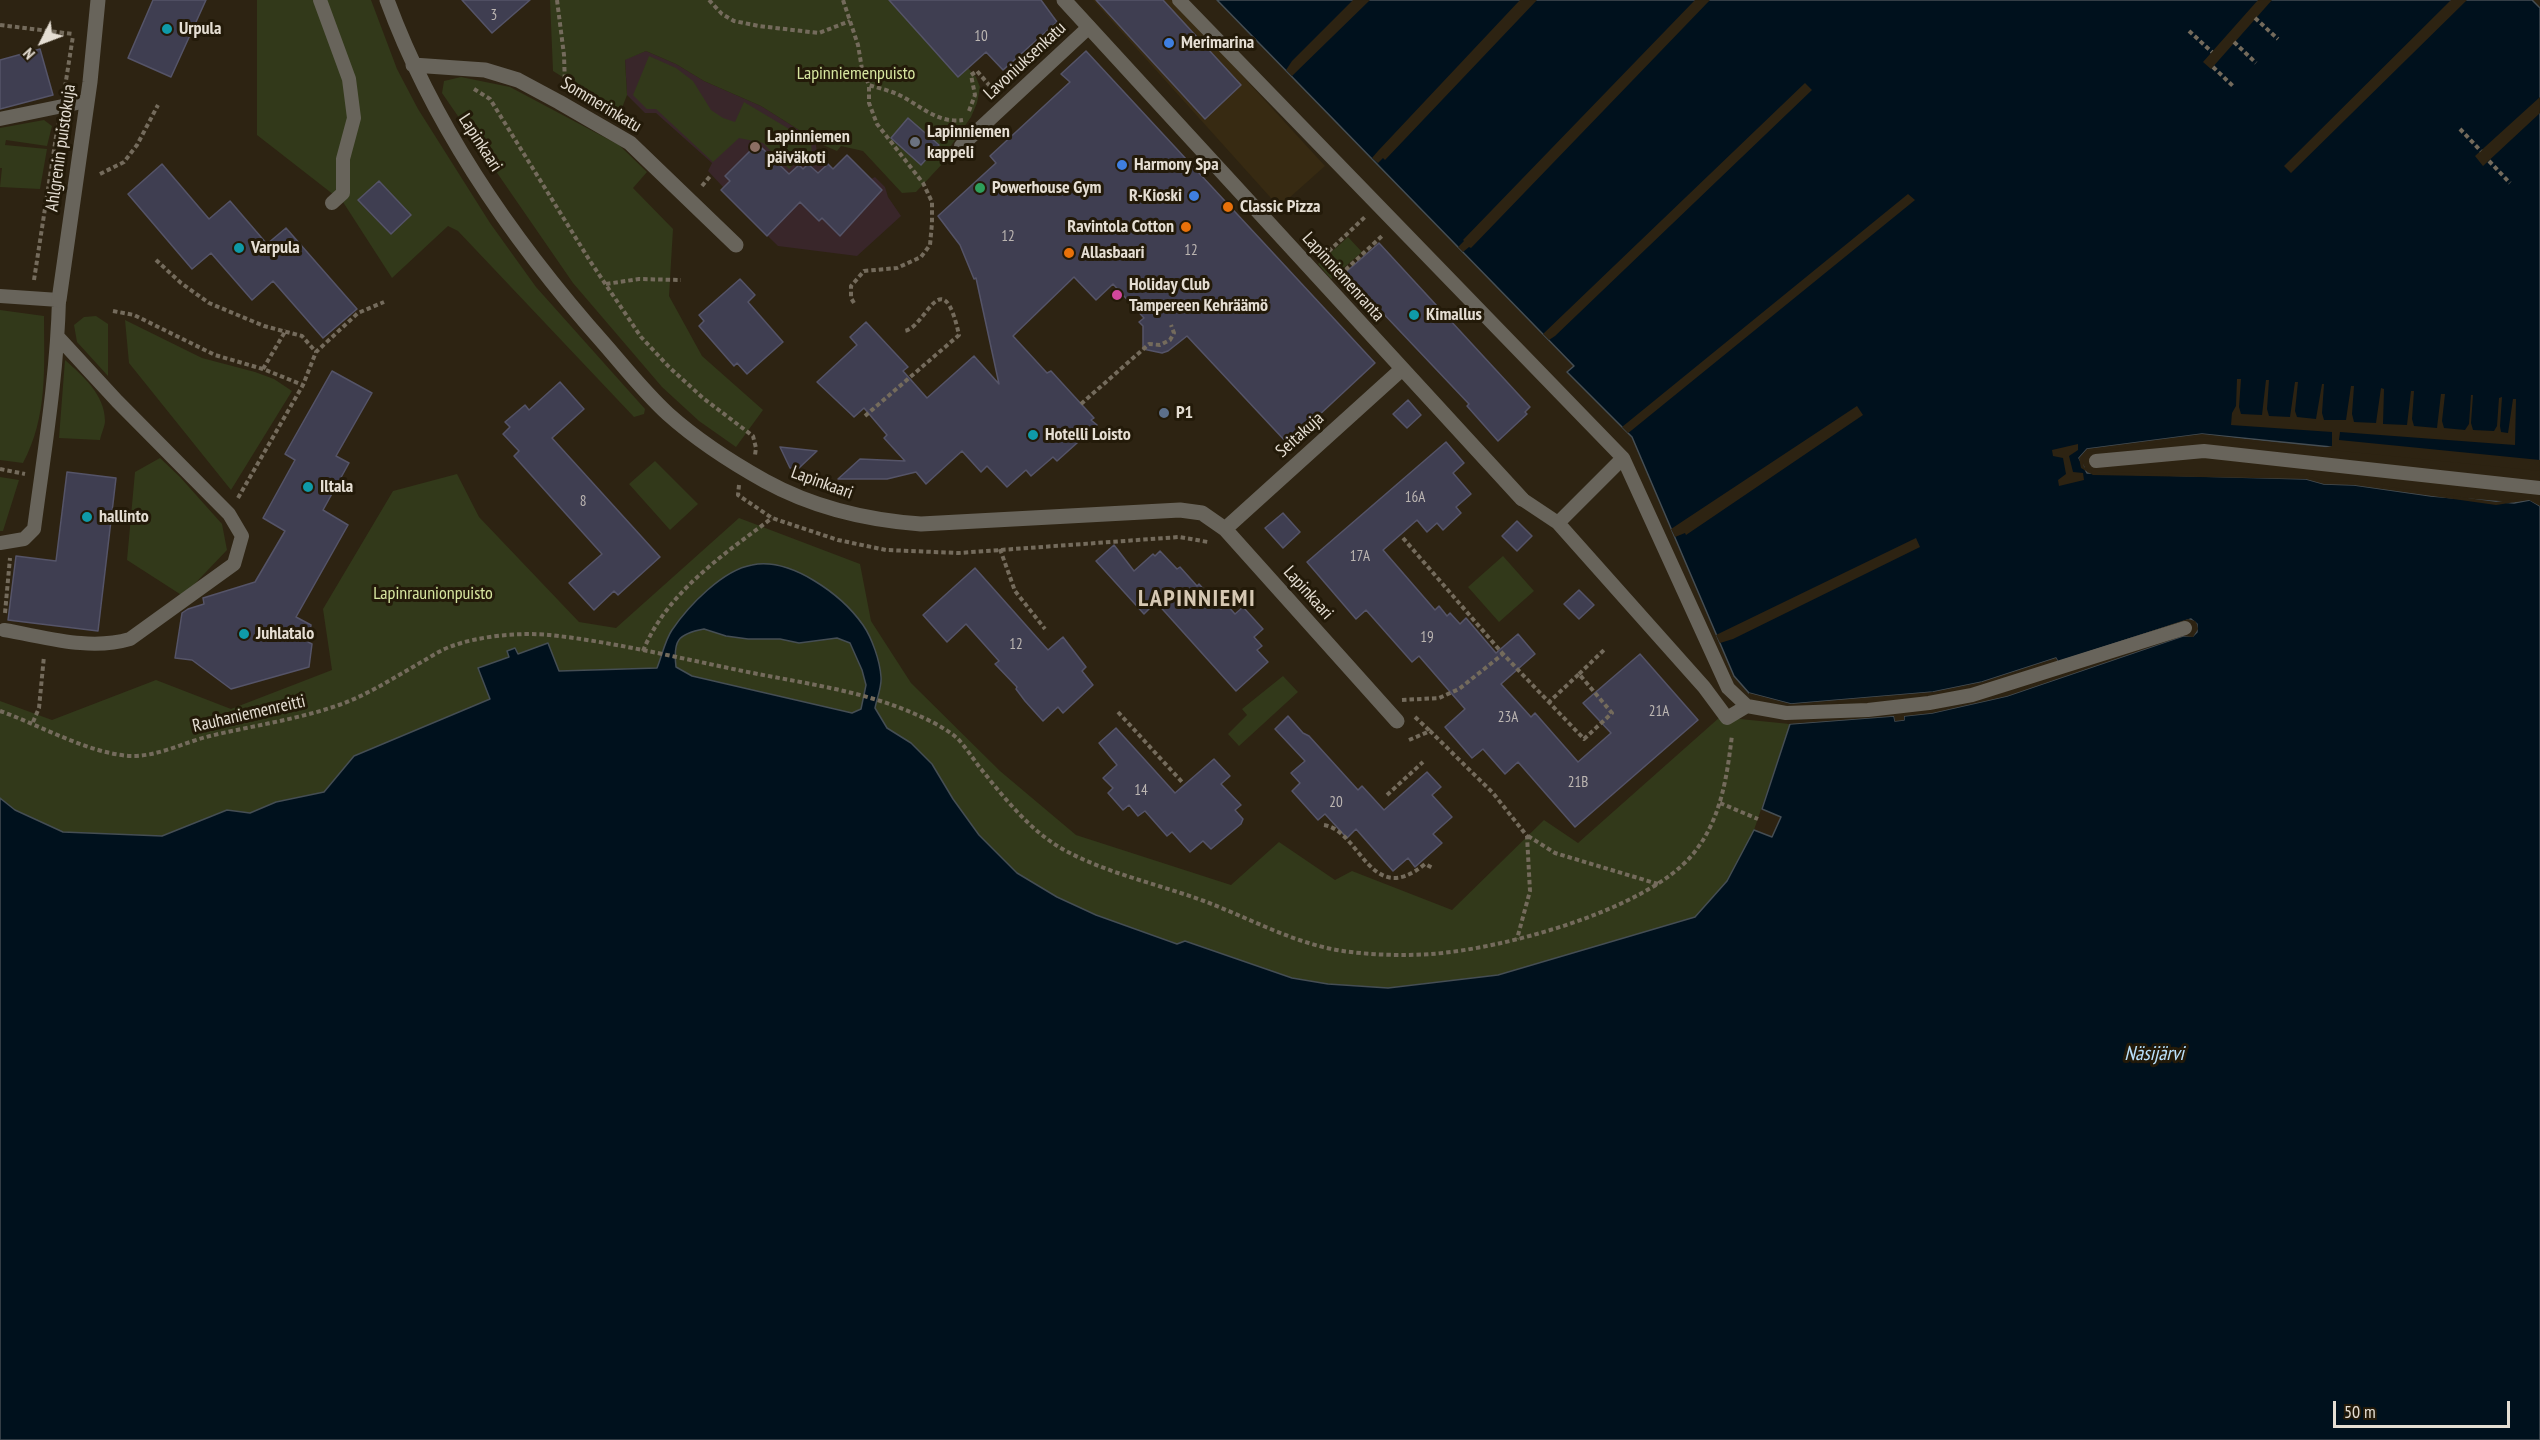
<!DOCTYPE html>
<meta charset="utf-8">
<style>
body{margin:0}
#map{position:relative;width:2540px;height:1440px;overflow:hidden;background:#2d2312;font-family:"PT Sans Narrow",sans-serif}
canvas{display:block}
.north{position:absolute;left:12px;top:12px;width:60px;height:60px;-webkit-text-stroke:4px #231a09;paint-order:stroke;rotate:228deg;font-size:16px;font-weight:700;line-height:24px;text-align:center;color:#e5ded3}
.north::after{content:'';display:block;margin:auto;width:21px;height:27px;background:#e5ded3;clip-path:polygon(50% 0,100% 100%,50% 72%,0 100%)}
.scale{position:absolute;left:2333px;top:1401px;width:177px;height:27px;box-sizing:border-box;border:3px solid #e5ded3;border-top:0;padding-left:8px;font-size:18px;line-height:21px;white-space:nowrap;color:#e5ded3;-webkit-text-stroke:4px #231a09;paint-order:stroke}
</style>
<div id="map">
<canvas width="2540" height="1440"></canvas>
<div class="north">N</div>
<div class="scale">50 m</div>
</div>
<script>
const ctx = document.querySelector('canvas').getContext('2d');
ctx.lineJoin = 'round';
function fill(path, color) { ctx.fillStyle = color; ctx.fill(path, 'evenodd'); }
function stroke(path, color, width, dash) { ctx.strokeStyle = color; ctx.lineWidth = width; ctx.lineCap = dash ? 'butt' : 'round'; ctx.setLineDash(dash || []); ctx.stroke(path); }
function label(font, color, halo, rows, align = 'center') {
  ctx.font = font + ' "PT Sans Narrow",sans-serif'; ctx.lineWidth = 6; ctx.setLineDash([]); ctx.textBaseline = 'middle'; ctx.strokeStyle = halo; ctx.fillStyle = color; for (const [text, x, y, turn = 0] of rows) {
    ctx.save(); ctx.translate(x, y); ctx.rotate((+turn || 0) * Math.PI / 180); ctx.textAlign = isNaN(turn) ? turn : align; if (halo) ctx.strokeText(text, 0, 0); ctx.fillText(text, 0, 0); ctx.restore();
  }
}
const built = new Path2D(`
 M1093,0h80l152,166 -46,41z`);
const education = new Path2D(`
 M646,51l30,13 28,17 57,25 54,34 4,22 9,2 4,5 15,-14 24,24 4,-2 10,10 3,10 13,19 -44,40 -79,-10 -57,-56 2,-3 -15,-16 4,-8 -56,-50h-11l-18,-18 -2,-36z`);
const green = new Path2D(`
 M257,0h114l26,69 21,40 72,114 46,64 109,122 -1,5 -10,3 -176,-186 -10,-5 -56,52 -49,-76 -86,-67z
 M550,0h339l69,77 10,-9 8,9 4,10 -3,16 -6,14 -25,36 -1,8 -29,31 -14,1 -39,-42 -22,-5 -4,5 -14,-6 -1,-4 -7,-1 -54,-34 -57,-25 -28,-17 -30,-13 -21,9 2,35 -7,18 -22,-14h-4l-7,-7 -34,-21z
 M649,56l27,12 17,13 18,29 12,8 12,4 9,-20 67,40 1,13 -13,4 -10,10 -26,-26 -24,-5 -26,24 -57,-53h-9l-14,-14z
 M461,77l49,10 109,58 28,27 -14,16 40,41 -4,67 33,60 61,54 -27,37 -37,-26 -37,-34 -89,-104 -131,-190 2,-12z
 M44,120l8,6 -5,20 -41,-6 -1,5 42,4 -7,40 -40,-2 2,-19h-2v-40z
 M1348,237l14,15 -31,27 -13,-15z
 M0,310l44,6c0,52 4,100 -21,147l-23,-3z
 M96,316l12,8v52l-31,-34 -3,-17 10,-8z
 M125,320l77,38 53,14 19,7 18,12 -61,99 -102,-127z
 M65,360c18,16 40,35 40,61 0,5 -4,13 -5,19l-41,-2z
 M160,458l20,19 42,47 5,26 -44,46 -56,-36 8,-88z
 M655,461l43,43 -28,26 -41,-46z
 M457,474l22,43 100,105 37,6 123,-110 121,46 11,57 40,62 89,88 76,64 155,50 48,-43 56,38 17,-9 100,39 92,-90 34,23 142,-126 70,7 -36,106 -27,51 -32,36 -197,58 -110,13 -60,-4 -36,-6 -107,-37 -7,3 -82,-29 -39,-18 -40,-24 -38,-38 -26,-36 -21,-35 -80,-51 -195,-45 -98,3 -42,-17 -2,-6 -8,3 2,6 -30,11 11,31 -136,57 -30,36 -48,10 -26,11 -23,-3 -65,26 -99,-4 -48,-22 -15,-12v-97l52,19 104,-40 75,29 101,-39 -9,-61 70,-118z
 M0,477l19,3 -16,51h-3z
 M1503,556l31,35 -35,31 -31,-35z
 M1283,676l15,16 -59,54 -11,-12 19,-19 -5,-6z`);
const water = new Path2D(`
 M1217,0h1315l8,8v460l-338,-34 -115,15 -8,9 8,15 219,6 18,5 30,1 77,11 83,7 16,-3 10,6v934h-2540v-642l15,12 48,22 99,4 65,-26 23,3 26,-11 48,-10 30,-36 136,-57 -12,-31 31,-11 -2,-6 8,-3 3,6 30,-11 11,28 98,-3c5,-12 8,-28 15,-38 17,-25 51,-60 80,-65 39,-8 90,30 111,60 9,13 17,36 18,52 1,9 -4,21 -6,31l12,20 24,15 21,21 21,35 26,36 38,38 40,24 39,18 81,29 8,-3 107,37 36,6 60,4 110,-13 197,-58 32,-36 27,-51 18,7 9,-20 -19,-8 28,-85 104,-8 1,5 9,-1v-4l28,-3 75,-17 176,-60h10l4,-4v-8l-6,-5 -133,43 -2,-4 -74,24 -49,10 -142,12 -42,-11 -15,-17 -102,-239 -65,-65 7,-6zM704,629l22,7 22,3h32l19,4 38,-5 13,5 12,27 4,15 -5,24 -9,4 -160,-37 -16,-9c-3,-26 1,-33 28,-38z`);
const pier = new Path2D(`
 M1353,0h17l-78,76 -6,-6 6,-9z
 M1520,0h17l-152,160 -2,-2 -5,5 -6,-5 6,-7z
 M1695,0h15l-239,248 -2,-1 -6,5 -5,-5 6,-6 -1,-1z
 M2258,0h14l-61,69 -8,-7z
 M2451,0h16l-176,173 -7,-7z
 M1805,83l7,7 -257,246 -6,4 -6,-6z
 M2540,97v16l-57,53 -8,-10z
 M1908,194l7,6 -283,230 -4,3 -6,-6z
 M2237,379h4l-2,28 2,7 21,1 4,-35h3l-2,29 2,7 21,1 5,-35h3l-3,29 2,6 19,2 6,-35h2l-2,29 2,7h22l5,-34h3l-2,28 2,8 22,1 5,-35 3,1 -1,35 24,1 4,-34h3l-2,28 2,7 23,2 4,-34h4l-3,27 2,7 21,2 4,-6 2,-29h2l-2,28 2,7 21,1 3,-5 2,-28 3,-1 -2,29 1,6 7,1 5,-34h3l-1,46 -175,-13 -1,8 201,20v11l-338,-34 -114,15 -6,6 2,9 9,5 213,4 19,5 29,1 142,20 34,-5 10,6v3l-11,-6 -33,5 -142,-20 -30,-1 -18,-5 -213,-4 -12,-7 -2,-10 8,-9 115,-15 121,14 9,-2v-14l-101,-7 1,-12 4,-7z
 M1857,406l6,9 -177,120 -1,-2 -10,4 -4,-8z
 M2078,444v6l-9,6 4,16 10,1 1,7 -25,6 -1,-6 8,-6 -3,-16 -10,-2 -1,-6z
 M1916,538l4,9 -187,92 -13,4 -4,-8z
 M2188,619l7,2 2,3 1,5 -5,8 -10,-1 -176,60 -75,17 -28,3v4l-9,1 -1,-5 -107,8 2,-3 105,-8 4,5h3l2,-5 28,-3 41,-9 87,-25 124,-43h9l3,-8 -7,-3 -132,42 -2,-2 -71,22 -50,11 -143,12 -41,-11v-3l42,11 142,-12 49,-10 74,-24 2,4z`);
const building = new Path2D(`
 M153,0h53l-35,77 -43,-19z
 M462,0h68l-38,33z
 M889,0h152l16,22 -54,48 -17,-18 -28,25z
 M1096,0h67l78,85 -36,34z
 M40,49l13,46 -53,14v-49z
 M1086,51l289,312 -87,81 -101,-108 -19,15 -6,2 -19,-4v-23l-4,-4 5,-4 -31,-34 -17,16 -22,-23 -61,59 34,37 4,-2 43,47 -3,2 6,5 -40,36 -4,-4 -22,19 -5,-6 -19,17 -20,-21 -6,6 -19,-21 -36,33 -10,-12 -29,7h-49l22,-20 45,2 -21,-23 3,-3 -23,-27 -10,9 -37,-35 40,-37 -7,-8 16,-15 42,45 -5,4 24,27 47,-42 25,28 -23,-106 -2,1 -14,-34 -22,-29 58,-53 -6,-7 80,-74 -9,-8z
 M908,118l31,27 -18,20 -30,-27z
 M754,147l5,4 3,-3 27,26 10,-9 4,4 5,-5 10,9 10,-9 5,5 14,-14 35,35 -42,46 -18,-18 -3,3 -19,-19 -33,34 -46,-46 9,-9 -5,-5z
 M162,164l47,55 21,-18 37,43 19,-16 71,81 -34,29 -50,-57 -21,19 -41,-47 -19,16 -64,-75z
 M379,181l32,34 -20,19 -33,-34z
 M1379,243l151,164 -5,5 2,2 -29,27 -31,-35 2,-2 -124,-131z
 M740,279l15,16 -7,7 35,40 -36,32 -10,-11 -3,3 -35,-40 5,-5 -5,-6z
 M332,371l40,22 -36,63 13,7 -26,47 25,15 -52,92 15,8 -3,17 4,2 -3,23 -78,22 -39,-29 -17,-2 7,-45 6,-4 16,-5 -1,-6 52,-16 30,-51 -22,-13 32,-58 -10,-6z
 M560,382l24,27 -32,29 108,119 -42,38 -4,-4 -20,19 -25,-27 33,-29 -88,-98 5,-5 -16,-17 7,-7 -5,-5 20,-17 4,5z
 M1408,400l13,15 -14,13 -14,-14z
 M1446,442l18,21 -11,10 18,21 -15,13 5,6 -18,17 -6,-7 -10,9 -10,-12 -34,30 52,60 4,-4 8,10 3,-3 10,11 6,-6 30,35 22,-19 17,20 -34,30 30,33 4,-4 43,49 33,-29 -28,-30 57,-49 58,66 -123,107 -57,-65 -13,12 -22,-25 -11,9 -27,-31 20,-18 -46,-53 -7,6 -46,-52 -10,9 -49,-57z
 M780,447l37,4 -18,17h-9z
 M67,472l49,6 -18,153 -90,-11 8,-64 40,5z
 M1283,513l17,19 -17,16 -18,-20z
 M1517,521l15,15 -15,15 -15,-15z
 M1114,545l20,26 19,-17 2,2 5,-5 17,18 3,-2 17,19 2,-2 22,25 5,-5 9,10 8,-7 20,22 -9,8 8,9 -5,4 11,12 -32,29 -80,-89 -12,12 -48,-53z
 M975,568l73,82 15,-13 23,30 -4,4 11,14 -30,28 -5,-6 -15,14 -18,-20 -9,-12 1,-2 -22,-23 4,-3 -33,-37 -19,18 -24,-27z
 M1579,590l15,15 -15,14 -15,-15z
 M1288,716l15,17 6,3 49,54 4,-4 22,24 43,-38 14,15 -9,8 20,22 -19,17 9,9 -27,24 -7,-9 -15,13 -37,-42 -9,9 -22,-24 -7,6 -26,-29 8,-8 -9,-10 14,-12 -30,-32z
 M1116,728l59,65 39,-34 16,17 -9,8 20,21 -6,5 8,9 -2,5 -30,25 -8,-8 -13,11 -18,-20 -5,4 -22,-25 -7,5 -9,-11 -6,5 -15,-17 5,-5 -10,-10 14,-13 -18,-22z`);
const path = new Path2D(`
 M557,0l7,55 1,31
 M709,0l13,14 12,7 25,5 60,7 31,-12
 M843,0l15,45 4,24 7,16c9,3 19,5 28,9 22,10 40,30 66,26
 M2255,18l23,21
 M0,25l73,9
 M2189,31l23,21
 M2234,42l22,21
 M2213,67l21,20
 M65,87l8,-51
 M474,89l16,10 100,162 51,76 28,30 34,31 50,38 3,12 -1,7
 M969,111l6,-16 -4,-20 6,-4 18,21
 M2460,129l21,22
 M2489,161l21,22
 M100,174l24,-12 13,-17 21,-40
 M702,186l9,-11
 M1322,247l7,4 37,-35
 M156,260l25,23 28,20 55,23 38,10 14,16
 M1340,275l43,-40
 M34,280l24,-156
 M606,284l33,-5 42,1
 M854,303l-3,-5v-12l13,-15 33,-3 24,-11 9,-12 2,-22v-21l-9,-19 -46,-59 -8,-21v-18
 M113,311l21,4 81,40 48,14 40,16
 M263,369l23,-39
 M1081,404l68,-60 11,1 10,-5 4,-7 -3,-8
 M865,416l94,-81c-17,-77 -33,-6 -55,-4
 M0,469l25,5
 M739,485l-1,10 34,23 66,22 48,10 73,3 220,-16 29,5
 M238,498l65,-113 13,-33 42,-39 26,-11
 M1403,538l100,116
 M1000,549l15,42 30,38
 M5,613l5,-55
 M643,651c24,-59 80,-96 129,-133
 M1579,674l27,-26
 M1402,700l37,-2 20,-9 44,-35 81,85 28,-26 -33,-39 -30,28
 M0,711c40,14 87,42 130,45 25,1 51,-12 76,-19 44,-11 90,-17 133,-32 28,-10 53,-26 79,-41 11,-6 22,-14 34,-18 27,-10 69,-14 98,-11 64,7 129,23 193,36 58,12 118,19 172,43 14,6 30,14 42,24 9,9 16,21 24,31 25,31 50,63 85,82 43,23 92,33 138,50 45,17 91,43 139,50 28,4 60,5 88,3 72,-5 216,-44 262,-100 28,-34 34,-77 39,-119
 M1118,712l64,70
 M1415,717l15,14
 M33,722l6,-14 5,-52
 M1409,740l21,-9 63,62 34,43 3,55 -13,48
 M1387,795l36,-33
 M1720,803l38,16
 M1324,825c37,6 46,84 101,39l8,4
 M1528,836l27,17 103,31`);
const service = new Path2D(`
 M320,0l29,79 5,39 -11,41v34l-11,10
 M1179,0l444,458 105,230 19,18 39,7 82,-3 61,-7 43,-8 213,-67
 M0,119l87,-18
 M961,146l128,-119
 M0,296l59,4c-2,77 -15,153 -25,229l-10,10 -24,4
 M2096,461l108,-10 336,37
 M1522,499l36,24 146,164 23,31 20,-12
 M1558,523l65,-65
 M4,630c42,7 85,21 126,9l104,-75 8,-28 -13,-22 -112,-113 -59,-64`);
const minor = new Path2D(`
 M387,0c47,128 129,245 220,347 19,22 39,47 61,67 29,26 63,48 97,67 49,27 100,39 156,43l259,-14 22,3 23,16 172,192
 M1064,0l458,499
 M413,65l72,5 33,10 41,22 71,41 106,102
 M59,300l31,-218 8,-82
 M1225,529l177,-160`);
const markers = [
 [167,29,6,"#0f9aa8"],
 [1169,43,6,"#3f7fe0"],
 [915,142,6,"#6b7280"],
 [755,147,6,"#8d6e63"],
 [1122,165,6,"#3f7fe0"],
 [980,188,6,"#2e9e5b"],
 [1194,196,6,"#3f7fe0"],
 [1228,207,6,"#e8710a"],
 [1186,227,6,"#e8710a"],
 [239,248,6,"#0f9aa8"],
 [1069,253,6,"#e8710a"],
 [1117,295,6,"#d1479c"],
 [1414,315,6,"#0f9aa8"],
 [1164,413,6,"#5c6f8a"],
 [1033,435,6,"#0f9aa8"],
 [308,487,6,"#0f9aa8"],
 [87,517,6,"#0f9aa8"],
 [244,634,6,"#0f9aa8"]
];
const numberNames = [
 ["3",494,16],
 ["10",981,37],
 ["12",1008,237],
 ["12",1191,251],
 ["16A",1415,498],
 ["8",583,502],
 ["17A",1360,557],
 ["19",1427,638],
 ["12",1016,645],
 ["21A",1659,712],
 ["23A",1508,718],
 ["21B",1578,783],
 ["14",1141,791],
 ["20",1336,803]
];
const poiNames = [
 ["Urpula",179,29],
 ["Merimarina",1181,43],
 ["Lapinniemen",927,132],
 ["kappeli",927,153],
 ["Lapinniemen",767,137],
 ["päiväkoti",767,158],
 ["Harmony Spa",1134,165],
 ["Powerhouse Gym",992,188],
 ["R-Kioski",1182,196,"right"],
 ["Classic Pizza",1240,207],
 ["Ravintola Cotton",1174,227,"right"],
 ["Varpula",251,248],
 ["Allasbaari",1081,253],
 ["Holiday Club",1129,285],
 ["Tampereen Kehräämö",1129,306],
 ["Kimallus",1426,315],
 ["P1",1176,413],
 ["Hotelli Loisto",1045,435],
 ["Iltala",320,487],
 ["hallinto",99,517],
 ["Juhlatalo",256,634]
];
const streetNames = [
 ["Lavoniuksenkatu",1025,61,-43],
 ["Sommerinkatu",601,105,31],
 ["Lapinkaari",480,143,57],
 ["Ahlgrenin puistokuja",61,148,-82],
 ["Lapinniemenranta",1343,277,48],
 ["Seitakuja",1300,435,-42],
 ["Lapinkaari",822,483,20],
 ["Lapinkaari",1308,593,48],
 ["Rauhaniemenreitti",249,714,-13]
];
const parkNames = [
 ["Lapinniemenpuisto",856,74],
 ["Lapinraunionpuisto",433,594]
];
const waterNames = [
 ["Näsijärvi",2154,1054]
];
const districtNames = [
 ["LAPINNIEMI",1197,599]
];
fill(built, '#372a12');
fill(education, '#39262a');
fill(green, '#32391a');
fill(water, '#00111d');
stroke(water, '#454e54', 1.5);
fill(pier, '#2d2312');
fill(building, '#3f3e51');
stroke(building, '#555468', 1.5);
stroke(path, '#746b5c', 4, [4.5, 3]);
stroke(service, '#68645b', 14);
stroke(minor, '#68645b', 15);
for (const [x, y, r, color] of markers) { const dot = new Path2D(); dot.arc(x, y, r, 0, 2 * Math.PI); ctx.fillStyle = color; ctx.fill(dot); stroke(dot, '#231a09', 2); }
label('15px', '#bcb6b2', null, numberNames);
label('bold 18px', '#e5ded3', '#231a09', poiNames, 'left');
label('18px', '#e5ded3', '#231a09', streetNames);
label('18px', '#d7e6a0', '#231a09', parkNames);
label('italic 20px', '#bae1fc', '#231a09', waterNames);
ctx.letterSpacing = '1.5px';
label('bold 24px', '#d6c8b3', '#231a09', districtNames);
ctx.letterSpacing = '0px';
</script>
